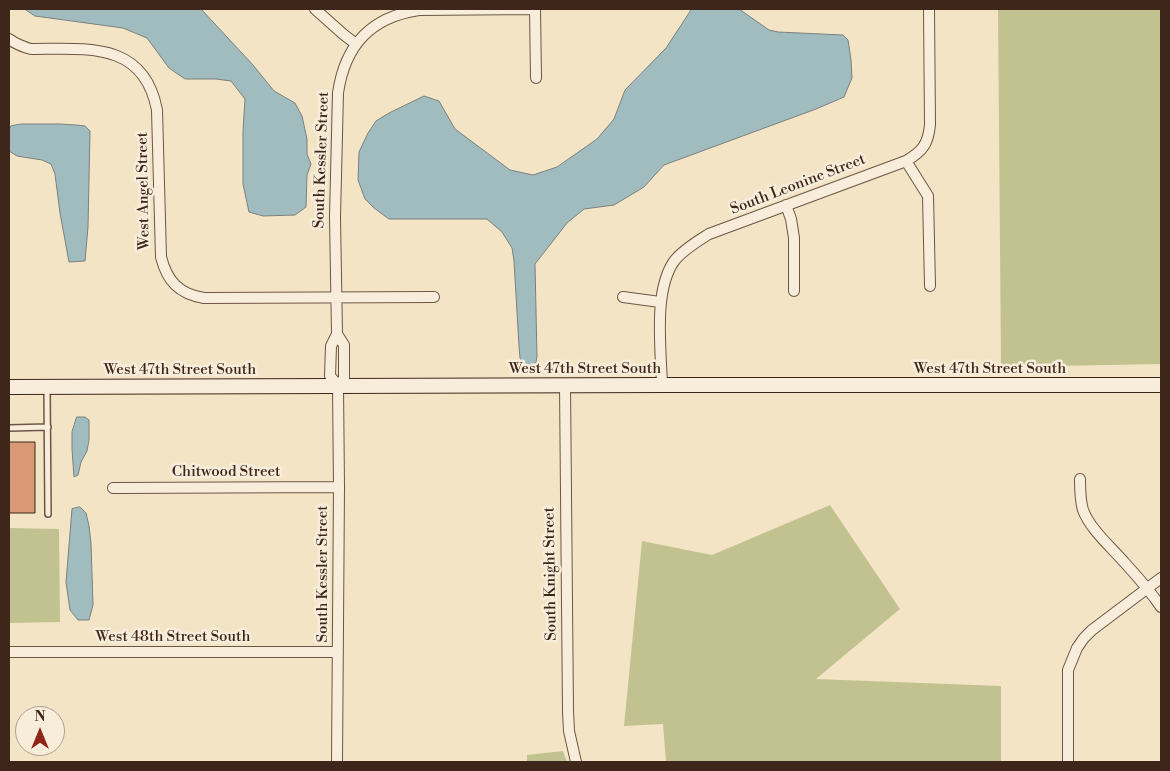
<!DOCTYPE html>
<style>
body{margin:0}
#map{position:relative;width:1170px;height:771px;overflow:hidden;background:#f4e4c6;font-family:"Libre Bodoni",serif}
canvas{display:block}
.frame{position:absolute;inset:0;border:10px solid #3e261a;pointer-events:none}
.north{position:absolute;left:15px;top:706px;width:50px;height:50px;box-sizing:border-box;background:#f8edda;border:1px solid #ae9d8d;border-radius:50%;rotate:0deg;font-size:14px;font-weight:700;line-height:20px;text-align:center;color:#3e261a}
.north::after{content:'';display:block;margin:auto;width:18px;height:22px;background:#8f2418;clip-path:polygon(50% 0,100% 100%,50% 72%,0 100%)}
</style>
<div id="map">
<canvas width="1170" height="771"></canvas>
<div class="frame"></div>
<div class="north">N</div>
</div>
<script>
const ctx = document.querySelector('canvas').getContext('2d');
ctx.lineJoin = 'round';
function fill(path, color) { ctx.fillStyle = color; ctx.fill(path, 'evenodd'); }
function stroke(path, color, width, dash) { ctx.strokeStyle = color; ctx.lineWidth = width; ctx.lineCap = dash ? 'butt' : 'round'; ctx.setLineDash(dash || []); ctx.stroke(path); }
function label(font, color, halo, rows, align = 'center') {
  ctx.font = font + ' "Libre Bodoni",serif'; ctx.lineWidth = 5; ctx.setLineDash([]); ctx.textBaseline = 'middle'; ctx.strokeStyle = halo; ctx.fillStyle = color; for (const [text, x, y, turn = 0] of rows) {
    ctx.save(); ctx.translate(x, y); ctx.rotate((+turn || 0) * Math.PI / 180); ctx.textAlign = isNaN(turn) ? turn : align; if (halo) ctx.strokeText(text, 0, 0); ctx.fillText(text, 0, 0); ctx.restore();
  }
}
const green = new Path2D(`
 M998,9h163v355l-160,3z
 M830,505l70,104 -84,70 185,7v76h-335l-3,-38 -39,2 18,-185 70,14z
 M9,528l50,1 1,93 -51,1z
 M563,751l4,11h-40v-7z`);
const water = new Path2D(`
 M25,9h176l52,56 21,26 21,12 7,13 5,23v15l4,10 -4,11 -1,32 -11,8 -32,1 -14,-4 -6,-28v-53l2,-32 -14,-18 -15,-2h-31l-16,-11 -22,-30 -24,-10 -88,-12z
 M692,9h47l30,21 9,2 65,3 5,5 3,20 1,18 -8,19 -28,12 -152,56 -20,22 -30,18 -30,4 -17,14 -32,41 2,93 -2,11h-9l-6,-10 -1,-12 -5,-85 -2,-13 -10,-16 -15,-13h-98l-15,-11 -9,-9 -7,-19 1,-28 9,-19 8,-12 13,-8 35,-17 15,5 16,28 55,41 23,5 24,-8 40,-28 17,-20 11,-29 41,-42z
 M22,124h38l16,1 9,1 5,5 -2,96 -3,34 -16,1 -9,-49 -5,-39 -4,-10 -9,-4 -25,-4 -8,-5v-22l2,-3z
 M77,417h8l4,3v20l-2,11 -6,11 -3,13 -4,2 -2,-28v-17z
 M80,507l6,6 3,13 2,17 2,62 -4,15h-11l-8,-10 -4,-28 6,-73z`);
const building = new Path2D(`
 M9,442h26v71h-26z`);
const lane = new Path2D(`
 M47,388l1,126
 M9,428l39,-1`);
const street = new Path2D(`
 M315,9l28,25 13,10
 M535,9l1,69
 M9,39c7,5 14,8 22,10 56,0 113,-8 126,61l4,147c6,24 18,37 43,41l230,-1
 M906,161l22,35 2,90
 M786,205l5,14 3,19v53
 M623,297l37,5
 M337,334l7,11v34l-6,6
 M565,385l3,326 1,20 7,31
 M662,385c-1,-36 -9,-96 13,-125 9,-11 23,-19 34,-26l197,-73c17,-10 22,-17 24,-36l-1,-116
 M1080,479c0,10 0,21 3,31 7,19 28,37 41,52 13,14 26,29 37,45
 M113,488l226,-1
 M9,652h329
 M337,762l2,-275 -1,-102 -8,-9 1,-30 6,-12 -2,-117 3,-124c7,-48 33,-76 81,-83l113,-1
 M1068,762v-92l9,-22 7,-10 8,-8 69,-52`);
const secondary = new Path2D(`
 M9,387l653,-2h499`);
const streetNames = [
 ["South Kessler Street",322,160,-88],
 ["South Leonine Street",798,185,-21],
 ["West Angel Street",144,191,-91],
 ["West 47th Street South",585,369],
 ["West 47th Street South",990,369],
 ["West 47th Street South",180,370],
 ["Chitwood Street",226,472],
 ["South Kessler Street",323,574,-90],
 ["South Knight Street",551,574,-91],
 ["West 48th Street South",173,637]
];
fill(green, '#c2c290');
fill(water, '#a1bcbf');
stroke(water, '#79807d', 1);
fill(building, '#d99975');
stroke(building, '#3e261a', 1);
stroke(lane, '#6c5645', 8);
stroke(street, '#6c5645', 12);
stroke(secondary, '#3e261a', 16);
stroke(lane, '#f8edda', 5);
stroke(street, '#f8edda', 10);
stroke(secondary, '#f8edda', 14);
label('15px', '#3e261a', '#f8edda', streetNames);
</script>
